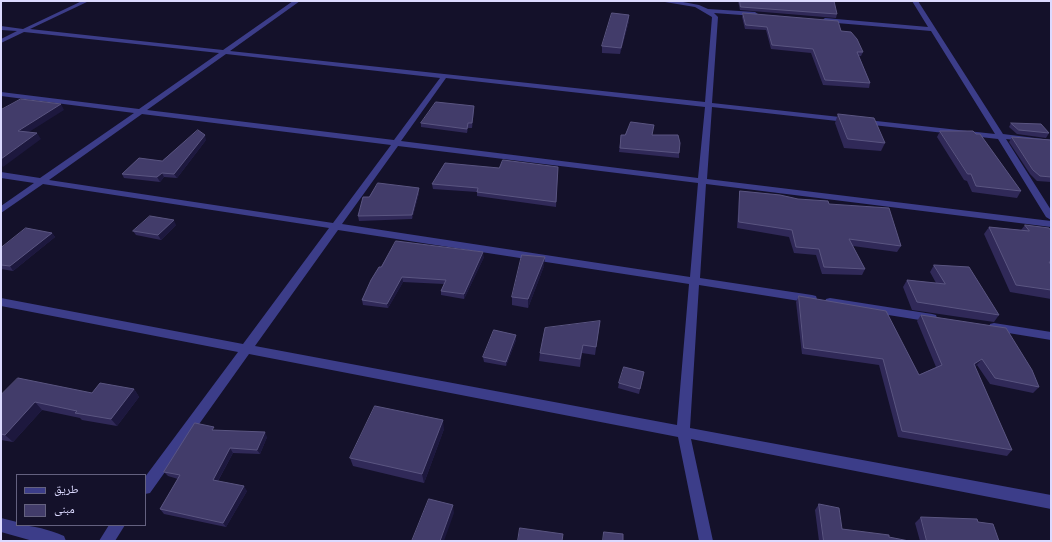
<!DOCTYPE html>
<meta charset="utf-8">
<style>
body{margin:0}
#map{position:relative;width:1052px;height:542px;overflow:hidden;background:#14112a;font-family:"Nunito Sans","Noto Naskh Arabic",sans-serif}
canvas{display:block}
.frame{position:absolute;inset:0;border:2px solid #dcdaff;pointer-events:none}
.legend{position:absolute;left:16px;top:474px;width:130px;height:52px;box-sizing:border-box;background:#14112a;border:1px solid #64617f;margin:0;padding:5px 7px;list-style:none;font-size:12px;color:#dcdaff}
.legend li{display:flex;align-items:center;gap:8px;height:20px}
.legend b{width:20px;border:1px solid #64617f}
</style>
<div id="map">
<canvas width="1052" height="542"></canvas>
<div class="frame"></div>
<ul class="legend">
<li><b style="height:5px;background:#3c3d89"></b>طريق</li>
<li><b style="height:11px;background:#423c6a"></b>مبنى</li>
</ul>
</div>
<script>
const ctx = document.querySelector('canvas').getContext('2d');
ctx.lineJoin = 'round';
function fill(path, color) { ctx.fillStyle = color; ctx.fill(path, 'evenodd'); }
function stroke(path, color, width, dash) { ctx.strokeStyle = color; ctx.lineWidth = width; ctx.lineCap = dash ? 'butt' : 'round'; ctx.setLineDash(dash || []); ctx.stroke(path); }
const minor = new Path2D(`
 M82,1h7l-59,28 193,21 70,-49h7l-70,50 475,51 7,-85 -17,-10 -36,-6 24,1 16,3 9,4 47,3 3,2 -3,2 -41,-3 4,4 -6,86 283,31 -64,-103 -106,-9 -3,-2 3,-2 103,9 -16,-26h6l85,133 48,6v4l-45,-5 45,71v10l-5,-3 -48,-78 -286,-32 -5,72 344,42v6l-345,-43 -6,94 112,17 4,1 1,3 -1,3 -4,1 -113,-18 -9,143 361,67v14l-360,-70 22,102h-14l-21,-104 -429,-83 -99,139 -5,1v-17l93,-125 -237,-46v-8l242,46 86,-116 -286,-44 -42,29v-7l33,-23 -33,-5v-6l39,6 94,-65 -133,-17v-4l138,17 80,-56 -195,-21 -23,11v-4l16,-8 -16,-1v-4l22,3zM226,54l214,24 -46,62 -247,-30zM446,78l259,29 -7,71 -297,-37zM142,114l249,31 -58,78 -284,-43zM398,146l300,37 -8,94 -348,-53zM338,230l351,54 -12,141 -422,-79z
 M830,298l102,16 4,1 1,3 -1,3 -4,1 -106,-17 -1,-3 1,-3z
 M994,323l57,9v8l-61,-10 -1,-3 1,-3z
 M1,518l16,4v3c16,0 33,5 47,11l2,5h-33l-32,-9z
 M109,525h16l-10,16h-16z`);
const wall = new Path2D(`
 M738,1h96l3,13 -1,4 -96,-8z
 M743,13l98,18 22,21 -2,4h-2l11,27 -1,5 -46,-3 -12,-32 -40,-4 -5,-19 -21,-1 -3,-12z
 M629,21l-9,33 -18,-1v-7z
 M474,106v4l-2,18h-4l-1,5 -46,-6v-4z
 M838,114l47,29 -4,8 -37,-3 -9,-25z
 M1011,123l38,10 -3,5 -29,-4 -8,-7z
 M940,131l81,60 -4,7 -45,-6 -5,-11 -3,-1 -27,-43z
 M621,135h32l26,18v5l-60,-6z
 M1012,137l39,3v42l-14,-1 -7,-7 -21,-32z
 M206,140l-29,38 -13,-1 -4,5 -36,-4 -2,-4 40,-13z
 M558,167l-2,40 -79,-11v-4l-44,-3 -1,-5 67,-16z
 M740,191l89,13 72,42 -4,6 -44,-6 12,23 -3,6 -40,-1 -6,-19 -22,-2 -5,-16 -52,-9 2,-31z
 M419,193l-7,26 -53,2 -1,-5 11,-19z
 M176,225l-15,15 -25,-5 -3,-4z
 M1025,225l26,6v68l-41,-7 -26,-58 5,-7 32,3z
 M52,233l3,4 -42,34 -12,-2v-21z
 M484,257l-20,42 -23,-4v-4l3,-7 -41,-2 -15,26 -25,-3 -1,-5 19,-33z
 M934,265l65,50 -5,7 -82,-12 -9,-23 4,-7 29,3 -6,-11z
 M544,266l-16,42 -16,-3v-8z
 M799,296l120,79 17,-8 -19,-46 4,-6 118,72 -6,6 -43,-9 -13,-19 -2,2 37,83 -5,6 -109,-19 -19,-72 -77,-11 -6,-52z
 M600,321l-5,34 -13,-2 -2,14 -41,-6 1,-8z
 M516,340l-10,26 -22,-4 -1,-5z
 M644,372l-5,22 -21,-6 1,-5z
 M134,389l5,8 -22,29 -35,-6 -2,-2 -38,-8 -29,32 -12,-2v-45l91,-2z
 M444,429l-20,54 -71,-17 -3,-8z
 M216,430l51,7 -7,17 -27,-1 -15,28 29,10 -21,36 -62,-13 -4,-5 18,-30 -10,-3 -4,-4z
 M819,504l23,25 67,12h-90l-4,-31z
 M921,517l57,5 21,19h-79l-5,-18z`);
const shadedWall = new Path2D(`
 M629,15v6l-9,33 1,-6z
 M61,104l3,6 -43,27 -3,-6z
 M474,106v4l-2,18v-5z
 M468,123v5l-1,5v-4z
 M37,133l4,6 -38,28 -2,-3v-5z
 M205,135l1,5 -29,38 -3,-4z
 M162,173l2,4 -4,5 -3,-5z
 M419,188v5l-7,26v-4z
 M174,220l2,5 -15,15 -3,-5z
 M52,233l3,4 -42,34 -3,-5z
 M483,252l1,5 -20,42v-5z
 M545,257l-1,9 -16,42v-9z
 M402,277l1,5 -15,26 -1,-4z
 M516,335v5l-10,26v-4z
 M982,359l-5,6 -8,5 5,-6z
 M134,389l5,8 -22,29 -6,-7z
 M35,402l7,8 -29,32 -8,-7z
 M443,420l1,9 -20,54 -2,-9z
 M265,432l2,5 -7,17 -3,-4z
 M230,448l3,5 -17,31 -3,-4z
 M244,486l3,5 -21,36 -3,-4z
 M453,505l1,8 -10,28h-4z`);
const building = new Path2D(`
 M740,1h94l3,13 -96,-7z
 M612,13l17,2 -8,33 -19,-2z
 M743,13l95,8 3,10 10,1 6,7 6,13h-6l13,31 -45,-3 -12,-31 -41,-4 -5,-18 -21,-2z
 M21,99l40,5 -43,27 19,2 -36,26v-49z
 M436,102l38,4 -2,17h-4l-1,6 -46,-6z
 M838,114l36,4 11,25 -37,-4z
 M631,122l23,3 -2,10h26l2,8 -1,10 -59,-5 1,-13h4z
 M1011,123l30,1 8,9 -30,-3z
 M198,130l7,5 -31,39 -12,-1 -5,4 -35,-3 17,-16 23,3z
 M940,131h33l3,3h4l41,57 -45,-5 -5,-12h-3z
 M1012,137l39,3v37l-11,-1 -7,-6z
 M503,160l55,7 -2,35 -79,-10 1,-4 -46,-4 13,-21 54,5z
 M378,183l41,5 -7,27 -54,1 5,-19h6z
 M740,191l40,4 18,4 30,2 1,3 60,4 12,38 -52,-7 16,30 -41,-2 -5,-18 -23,-2 -4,-17 -53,-8z
 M150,216l24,4 -16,15 -25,-4z
 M1025,225l24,3 2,3v31h-2l2,3v25l-35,-5 -27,-58 40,4z
 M26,228l26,5 -42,33 -9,-1v-17z
 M396,241l87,11 -19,42 -23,-3 5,-11 -44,-3 -15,27 -25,-4 9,-20 8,-13h2z
 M522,255l23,2 -17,42 -16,-2z
 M934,265l35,2 30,48 -82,-13 -10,-22 38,4z
 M799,296l87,15 33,64 23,-10 -21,-50 85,13 26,42 7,17 -44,-9 -13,-19 -8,5 38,86 -110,-19 -19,-72 -79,-11z
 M600,321l-4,26 -13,-2 -3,14 -40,-6 5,-25z
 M494,330l22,5 -10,27 -23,-5z
 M624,367l20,5 -4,17 -21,-6z
 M18,378l74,15 8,-10 34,6 -23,30 -36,-6 2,-2 -42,-9 -30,33 -4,-1v-39z
 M375,406l68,14 -21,54 -72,-16z
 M195,423l19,4 -2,3 53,2 -8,18 -27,-2 -17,32 31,6 -21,37 -63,-14 20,-34 -16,-3z
 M429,499l24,6 -13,36h-28z
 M819,504l20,4 3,21 47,6v2l20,4h-85z
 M921,517l56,2 1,3 15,2 6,17h-72z
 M520,528l43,6 -1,7h-44z
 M604,532l19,2v7h-20z`);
fill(minor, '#3c3d89');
fill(wall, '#302958');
fill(shadedWall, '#1d183e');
fill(building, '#423c6a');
stroke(building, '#5a5581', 1);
</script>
